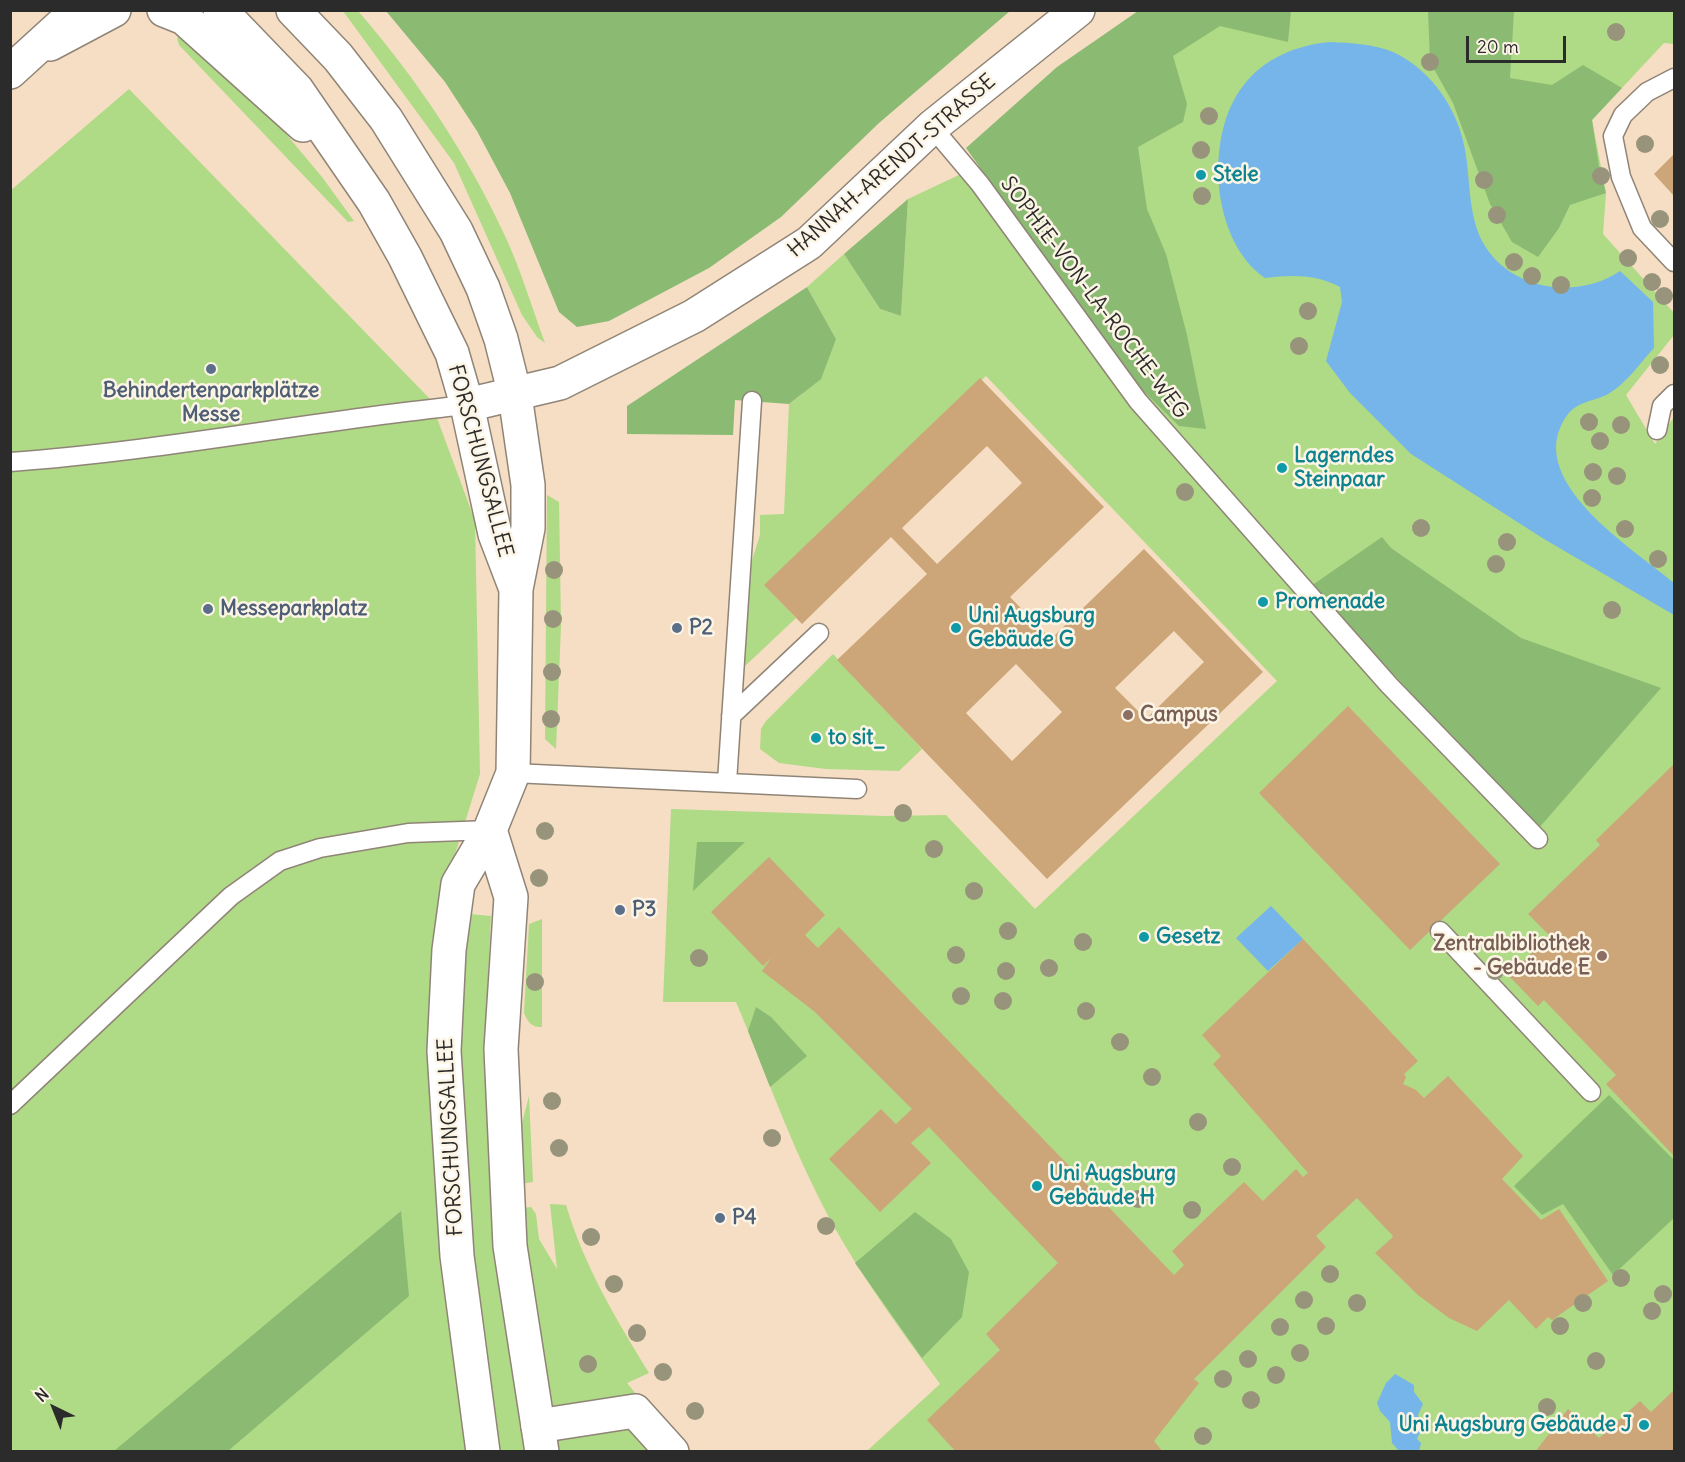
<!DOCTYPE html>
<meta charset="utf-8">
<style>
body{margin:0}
#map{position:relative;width:1685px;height:1462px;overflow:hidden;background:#f5dec3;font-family:Delius,sans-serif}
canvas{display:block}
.frame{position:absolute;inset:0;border:12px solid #2b2b2b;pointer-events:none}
.north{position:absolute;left:24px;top:1378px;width:60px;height:60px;-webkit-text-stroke:4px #fcf5e5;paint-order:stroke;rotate:317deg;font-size:16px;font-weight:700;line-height:24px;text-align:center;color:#2b2b2b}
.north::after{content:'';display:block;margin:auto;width:21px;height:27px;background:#2b2b2b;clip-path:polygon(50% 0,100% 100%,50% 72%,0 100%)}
.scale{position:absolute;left:1466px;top:36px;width:100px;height:27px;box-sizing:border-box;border:3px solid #2b2b2b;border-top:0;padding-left:8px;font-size:18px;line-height:21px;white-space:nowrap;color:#2b2b2b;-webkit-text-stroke:4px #fcf5e5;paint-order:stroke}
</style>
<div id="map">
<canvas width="1685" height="1462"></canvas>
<div class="frame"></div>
<div class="north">N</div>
<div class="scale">20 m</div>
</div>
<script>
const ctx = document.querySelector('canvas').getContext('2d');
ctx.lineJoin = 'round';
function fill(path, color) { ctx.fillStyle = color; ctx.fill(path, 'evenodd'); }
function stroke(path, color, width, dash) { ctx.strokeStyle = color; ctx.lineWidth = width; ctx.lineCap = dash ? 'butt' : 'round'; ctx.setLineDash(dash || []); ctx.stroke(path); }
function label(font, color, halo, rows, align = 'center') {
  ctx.font = font + ' Delius,sans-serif'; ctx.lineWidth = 5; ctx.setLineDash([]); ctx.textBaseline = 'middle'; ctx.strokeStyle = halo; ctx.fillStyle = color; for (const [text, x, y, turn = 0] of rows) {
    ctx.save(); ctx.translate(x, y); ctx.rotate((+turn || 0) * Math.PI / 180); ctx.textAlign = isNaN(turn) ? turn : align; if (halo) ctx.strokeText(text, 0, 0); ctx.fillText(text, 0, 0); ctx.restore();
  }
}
const green = new Path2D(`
 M343,11h15c59,68 109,143 147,225 16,34 27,72 40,107l-8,-6 -15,-22 -68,-152z
 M1164,11h510v33l-10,-1 -72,77 14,73 -3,41 71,79v22l-48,60 29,49 19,-27v1034h-807l73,-67c-45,-62 -91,-124 -124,-192 -31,-62 -53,-127 -80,-190h-73l8,-193 214,7 61,-1 89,94 242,-228 -291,-305 -221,209 31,33 -52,49 5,-97 11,-35v-20l24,-1 5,-110 13,-10 34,-55 -29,-52 37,-33 36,55 21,7 7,-117 70,-33z
 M182,33l79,71 61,73 32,44 -6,1 -169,-177 -2,-7z
 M129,89l301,310 45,122 5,253 -38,122 28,18 21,2 -6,122 37,170 9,-1 5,7 3,25 18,30 -7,-65 16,1c18,61 50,114 83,168l-22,10 56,68h-672l-1,-1260z
 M547,495l12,7 2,123 -5,124 -11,-10z
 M833,654l89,95 -23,22 -73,-2 -47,-6 -19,-14 1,-20 5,-8z
 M542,919v108c-10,1 -14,-5 -18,-14l5,-89z
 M529,1096l4,86 -14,2v-49z`);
const forest = new Path2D(`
 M386,11h624l-131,112 -98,94 -72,51 -100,53 -32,6 -18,-15 -49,-119 -33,-62 -32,-49z
 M1138,11h153l-3,31 -68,-16 -47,30 14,48 -4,18 -45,25 9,62 19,45 21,81 19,94 -27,-3 -50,-49 -163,-229 91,-81z
 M1428,11h86l-4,67 42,7 31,-20 39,23 -30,32 7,46 7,27 -36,12 -11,23 -21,29 -26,-15 -22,-38 -37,-101 -23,-41z
 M908,199l-7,117 -21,-7 -36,-55z
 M807,287l29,52 -15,40 -32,25 -54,-4 -2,35 -106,-1v-28z
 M1382,537l9,11 130,90 140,50 -123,141 -227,-243z
 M697,842h48l-52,49z
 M756,1007l15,10 36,39 -37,31 -22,-56z
 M1609,1095l65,65v58l-61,57 -50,-71 -21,11 -28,-29z
 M401,1211l8,85 -181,155h-114z
 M915,1212l36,27 18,33 -7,45 -40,41 -67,-95z`);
const water = new Path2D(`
 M1330,42c21,1 43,2 63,10 40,18 68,62 73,104 4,27 3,59 16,85 26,49 94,60 138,30l33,31 1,46c-14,15 -28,36 -46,46 -12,7 -30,7 -40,20 -49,65 66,135 106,169v32l-130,-76 -133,-85 -61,-61 -24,-32 16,-59 -2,-15c-25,-13 -48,-12 -75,-9 -54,-37 -61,-142 -22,-192 21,-28 54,-41 87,-44z
 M1271,906l32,33 -35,32 -32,-33z
 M1395,1374l19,11v7l9,12 -5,11 4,13 -5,11 4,4 -2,8h-20l-7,-8 -2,-21 -10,-11 -3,-8 9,-20z`);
const building = new Path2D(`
 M1674,154v42l-20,-22z
 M980,378l124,129 -94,90 41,42 93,-90 119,123 -216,207 -210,-219 90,-86 -36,-37 -89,87 -38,-39zM987,446l35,37 -85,81 -35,-36zM1174,631l30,31 -58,57 -31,-31zM1016,664l46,48 -50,49 -46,-48z
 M1348,706l152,158 -90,86 -151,-157z
 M1674,764v392l-68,-72 10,-9 -72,-75 -6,6 -30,-31 42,-39 -22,-22 72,-69 -4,-5z
 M769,857l56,58 -20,20 13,13 21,-21 335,348 10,-10 -12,-14 72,-69 19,19 33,-32 7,8 5,-4 -95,-109 8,-8 -19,-21 101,-96 115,122 -14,13 2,3 -3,7 13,6 8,8 24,-22 75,80 -21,23 39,41 18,-11 49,72 -56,39 -4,-3 -12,12 -27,-29 -32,31 -28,-13 -31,-23 -43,-42 18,-16 -1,-2 -35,-37 -41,38 10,11 -132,132 5,4 -45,58 9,11h-207l-29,-32 73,-70 -14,-16 72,-71 -129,-136 -18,16 20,20 -51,49 -51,-53 52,-50 15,15 16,-15 -97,-97 -53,-41 9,-13 -8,8 -52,-54z
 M1674,1390v62h-139l33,-43 31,29 41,-37 11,11z`);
const lane = new Path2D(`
 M1674,78l-27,14 -24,23 -10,21 8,41 21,51 32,34
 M932,127l48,57 158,217 251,284 149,154
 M1657,430l5,-24 12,-12
 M10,462c154,-11 305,-42 457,-57
 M731,716l88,-83
 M513,773l344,16
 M727,782l25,-381
 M1440,931l151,161
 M10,1105l221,-209 49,-35 40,-13 88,-15 82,-3`);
const street = new Path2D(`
 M467,405l93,-22 134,-67 115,-73 123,-116 146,-117
 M538,1426l97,-15 37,41`);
const secondary = new Path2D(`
 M164,10l20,8 119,107
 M220,10l77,80 77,112 31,55 47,96 15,52 28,129 21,55
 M293,10l45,47 48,62 70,112 27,57 18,51 14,56 13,90v43l-12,61 -3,184 -23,57 -32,54 -9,66 -5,101 13,205 26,196
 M50,44l64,-34
 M490,830l21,67 -10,152 9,197 32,206`);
const primary = new Path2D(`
 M10,72l68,-62`);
const trees = [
 [1616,32],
 [1430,62],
 [1209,116],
 [1645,144],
 [1201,150],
 [1601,176],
 [1484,180],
 [1202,196],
 [1497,215],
 [1660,219],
 [1628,258],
 [1514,262],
 [1532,276],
 [1652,282],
 [1561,285],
 [1664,296],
 [1308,311],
 [1299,346],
 [1660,365],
 [1589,422],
 [1621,425],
 [1600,441],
 [1593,472],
 [1617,476],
 [1185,492],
 [1592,498],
 [1421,528],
 [1625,529],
 [1507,542],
 [1658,559],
 [1496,564],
 [554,570],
 [1612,610],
 [553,619],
 [552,672],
 [551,719],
 [903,813],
 [545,831],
 [934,849],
 [539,878],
 [974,891],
 [1008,931],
 [1083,942],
 [956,955],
 [699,958],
 [1049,968],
 [1006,971],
 [1495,971],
 [535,982],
 [961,996],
 [1003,1001],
 [1086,1011],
 [1120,1042],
 [1152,1077],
 [552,1101],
 [1198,1122],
 [772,1138],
 [559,1148],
 [1232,1167],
 [1138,1199],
 [1192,1210],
 [826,1226],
 [591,1237],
 [1330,1274],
 [1621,1278],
 [614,1284],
 [1663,1294],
 [1304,1300],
 [1357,1303],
 [1583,1303],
 [1652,1311],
 [1326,1326],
 [1560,1326],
 [1280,1327],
 [637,1333],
 [1300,1353],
 [1248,1359],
 [1596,1361],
 [588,1364],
 [663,1372],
 [1276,1375],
 [1223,1379],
 [1251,1400],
 [1547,1407],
 [695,1411],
 [1203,1436]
];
const markers = [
 [1201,175,6,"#0f9aa8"],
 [211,369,6,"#5c6f8a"],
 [1282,468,6,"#0f9aa8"],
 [1263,602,6,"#0f9aa8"],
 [208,609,6,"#5c6f8a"],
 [677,628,6,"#5c6f8a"],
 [956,628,6,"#0f9aa8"],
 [1128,715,6,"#8d6e63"],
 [816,738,6,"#0f9aa8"],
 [620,910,6,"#5c6f8a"],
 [1144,937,6,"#0f9aa8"],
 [1602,956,6,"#8d6e63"],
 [1037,1186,6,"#0f9aa8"],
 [720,1218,6,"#5c6f8a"],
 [1644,1425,6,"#0f9aa8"]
];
const streetNames = [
 ["HANNAH-ARENDT-STRASSE",892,166,-41],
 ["SOPHIE-VON-LA-ROCHE-WEG",1094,298,53],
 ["FORSCHUNGSALLEE",480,461,75],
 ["FORSCHUNGSALLEE",451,1137,-93]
];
const cultureNames = [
 ["Stele",1213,175],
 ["Lagerndes",1294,456],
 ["Steinpaar",1294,480],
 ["Promenade",1275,602],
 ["Uni Augsburg",968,616],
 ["Gebäude G",968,640],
 ["to sit_",828,738],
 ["Gesetz",1156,937],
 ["Uni Augsburg",1049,1174],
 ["Gebäude H",1049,1198],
 ["Uni Augsburg Gebäude J",1632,1425,"right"]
];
const serviceNames = [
 ["Behindertenparkplätze",211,391,"center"],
 ["Messe",211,415,"center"],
 ["Messeparkplatz",220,609],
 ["P2",689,628],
 ["P3",632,910],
 ["P4",732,1218]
];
const educationNames = [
 ["Campus",1140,715],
 ["Zentralbibliothek",1590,944,"right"],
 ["- Gebäude E",1590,968,"right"]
];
fill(green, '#afda86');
fill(forest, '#8bba73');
fill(water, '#75b5e9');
fill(building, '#cca679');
stroke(lane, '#908477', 21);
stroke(street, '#908477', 36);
stroke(secondary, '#908477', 36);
stroke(primary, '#908477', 36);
stroke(lane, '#fff', 18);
stroke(street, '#fff', 33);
stroke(secondary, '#fff', 33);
stroke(primary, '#fff', 33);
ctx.fillStyle = '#98947c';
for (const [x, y] of trees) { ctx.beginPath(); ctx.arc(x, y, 9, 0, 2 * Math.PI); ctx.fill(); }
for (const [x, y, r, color] of markers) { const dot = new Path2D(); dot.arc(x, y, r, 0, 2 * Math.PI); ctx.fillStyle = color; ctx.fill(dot); stroke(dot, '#fcf5e5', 2); }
label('21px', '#2b2b2b', '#fcf5e5', streetNames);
label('bold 21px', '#0d838f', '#fcf5e5', cultureNames, 'left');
label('bold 21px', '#4e5e75', '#fcf5e5', serviceNames, 'left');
label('bold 21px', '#785e54', '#fcf5e5', educationNames, 'left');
</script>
